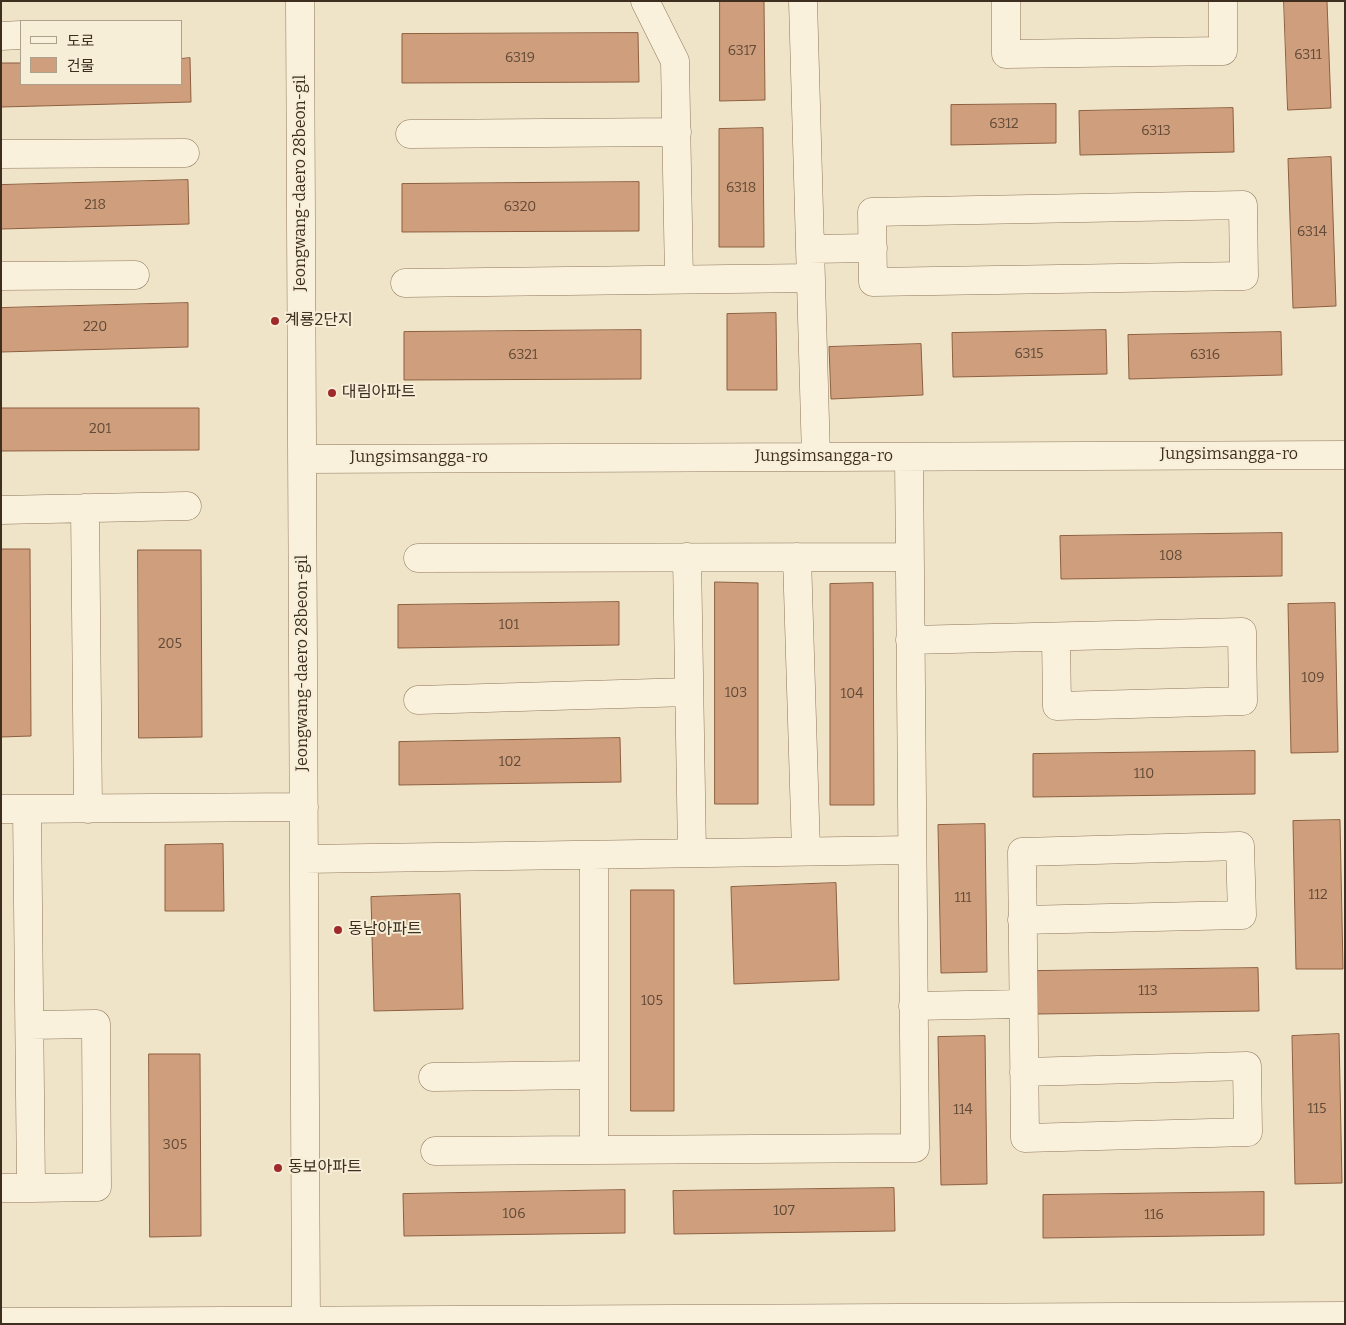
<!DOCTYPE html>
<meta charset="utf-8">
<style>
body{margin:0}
#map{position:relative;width:1346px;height:1325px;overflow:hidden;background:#f0e4c8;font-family:Bitter,"Noto Sans KR",serif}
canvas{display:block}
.frame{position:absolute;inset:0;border:2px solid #3d2e20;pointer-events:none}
.legend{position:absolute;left:20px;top:20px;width:162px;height:65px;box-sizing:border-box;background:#f7eed8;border:1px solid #ada18e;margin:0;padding:6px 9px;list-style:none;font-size:15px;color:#3d2e20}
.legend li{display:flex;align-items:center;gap:10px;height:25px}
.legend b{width:25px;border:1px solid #ada18e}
</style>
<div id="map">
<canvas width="1346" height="1325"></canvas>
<div class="frame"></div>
<ul class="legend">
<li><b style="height:6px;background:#faf1dc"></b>도로</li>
<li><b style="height:14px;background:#cf9f7d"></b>건물</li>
</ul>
</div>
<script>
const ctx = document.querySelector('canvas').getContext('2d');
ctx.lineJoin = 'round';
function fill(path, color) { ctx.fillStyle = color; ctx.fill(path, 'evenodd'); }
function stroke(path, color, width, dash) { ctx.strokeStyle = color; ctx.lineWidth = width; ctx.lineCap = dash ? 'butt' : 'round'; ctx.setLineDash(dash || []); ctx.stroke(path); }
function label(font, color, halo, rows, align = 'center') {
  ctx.font = font + ' Bitter,"Noto Sans KR",serif'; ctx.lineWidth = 4; ctx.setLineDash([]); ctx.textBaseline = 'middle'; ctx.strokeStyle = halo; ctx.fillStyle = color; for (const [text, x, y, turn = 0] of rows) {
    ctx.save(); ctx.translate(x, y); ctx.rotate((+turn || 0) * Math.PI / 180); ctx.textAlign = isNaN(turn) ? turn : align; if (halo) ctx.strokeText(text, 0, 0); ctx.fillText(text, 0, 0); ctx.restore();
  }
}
const building = new Path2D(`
 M720,1h44l1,99 -45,1z
 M1284,1h43l4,107 -43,2z
 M638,33l1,49 -237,1v-49z
 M190,58l1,44 -190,5v-44h20v21h160v-25z
 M1056,104v39l-105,2v-40z
 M1233,108l1,44 -154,3 -1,-44z
 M763,128l1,119h-45v-118z
 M1331,157l5,149 -43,2 -5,-149z
 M188,180l1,44 -188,5v-44z
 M639,182v49l-237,1v-48z
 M188,303v44l-187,5v-44z
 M776,313l1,77h-50v-76z
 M641,330v49l-237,1v-48z
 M1106,330l1,44 -154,3 -1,-44z
 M1281,332l1,43 -153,4 -1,-44z
 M921,344l2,51 -92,4 -2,-52z
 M1,408h198v42l-198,1z
 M1282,533v43l-221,3 -1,-43z
 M1,549h29l1,187 -30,1z
 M138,550h63l1,187 -63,1z
 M715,582l43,1v221h-43z
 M873,583l1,222h-44v-221z
 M619,602v43l-221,3v-43z
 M1335,603l3,149 -47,1 -3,-149z
 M620,738l1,44 -222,3v-43z
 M1255,751v43l-222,3v-43z
 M1340,820l3,149h-47l-3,-148z
 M985,824l2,148 -46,1 -3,-148z
 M223,844l1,67h-59v-66z
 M836,883l3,97 -105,4 -3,-97z
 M631,890h43v221h-43z
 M460,894l3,115 -89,2 -3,-114z
 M1258,968l1,43 -222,3v-43z
 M1339,1034l3,149 -47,1 -3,-148z
 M985,1036l2,148 -46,1 -3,-148z
 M149,1054h51l1,182 -51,1z
 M894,1188l1,43 -221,3 -1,-43z
 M625,1190v43l-221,3 -1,-42z
 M1264,1192v43l-221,3v-43z`);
const minor = new Path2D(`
 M300,1l6,1323
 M645,1l30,60 4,218
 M803,1l13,456
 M1006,1v53l217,-3v-50
 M1,36l20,-1
 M410,134l267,-2
 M1,154l184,-1
 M1243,205l1,71 -371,6 -1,-70z
 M810,249l63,-1
 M1,276l134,-1
 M405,283l406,-5
 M302,459l1043,-4
 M85,508l3,301
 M1,510l186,-4
 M687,557l5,296
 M797,557l9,294
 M418,558l491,-1
 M910,640l332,-8 1,69 -186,5 -1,-69
 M418,700l271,-8
 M1,809l303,-2
 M594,855v294
 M304,859l608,-9
 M1022,920l220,-5 -2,-69 -218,6c1,95 2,191 3,286l223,-6 -1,-66 -223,6
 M913,1006l110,-2
 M30,1025l66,-1 1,163 -66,1
 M433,1077l161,-2
 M435,1151l480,-3 -6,-691
 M1,1188h30l-4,-379
 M1,1322l1344,-6`);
const markers = [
 [275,321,5,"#9e2a2b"],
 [332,393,5,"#9e2a2b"],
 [338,930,5,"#9e2a2b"],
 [278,1168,5,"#9e2a2b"]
];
const numberNames = [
 ["6317",742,51],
 ["6311",1308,55],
 ["6319",520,58],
 ["6312",1004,124],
 ["6313",1156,131],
 ["6318",741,188],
 ["218",95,205],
 ["6320",520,207],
 ["6314",1312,232],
 ["220",95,327],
 ["6315",1029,354],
 ["6321",523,355],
 ["6316",1205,355],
 ["201",100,429],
 ["108",1171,556],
 ["101",509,625],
 ["205",170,644],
 ["109",1313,678],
 ["103",736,693],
 ["104",852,694],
 ["102",510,762],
 ["110",1144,774],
 ["112",1318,895],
 ["111",963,898],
 ["113",1148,991],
 ["105",652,1001],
 ["115",1317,1109],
 ["114",963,1110],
 ["305",175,1145],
 ["107",784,1211],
 ["106",514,1214],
 ["116",1154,1215]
];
const streetNames = [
 ["Jeongwang-daero 28beon-gil",301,183,-90],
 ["Jungsimsangga-ro",1229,455],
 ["Jungsimsangga-ro",824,457],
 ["Jungsimsangga-ro",419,458],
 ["Jeongwang-daero 28beon-gil",303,663,-90]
];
const poiNames = [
 ["계룡2단지",285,321],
 ["대림아파트",342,393],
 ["동남아파트",348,930],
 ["동보아파트",288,1168]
];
fill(building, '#cf9f7d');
stroke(building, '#8d5f41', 1);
stroke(minor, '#8d765c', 29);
stroke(minor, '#faf1dc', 28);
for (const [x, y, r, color] of markers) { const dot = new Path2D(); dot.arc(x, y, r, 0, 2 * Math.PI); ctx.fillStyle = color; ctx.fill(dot); stroke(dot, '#f7eed8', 2); }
label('14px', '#624a37', null, numberNames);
label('16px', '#3d2e20', '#f7eed8', streetNames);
label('16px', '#3d2e20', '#f7eed8', poiNames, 'left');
</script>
